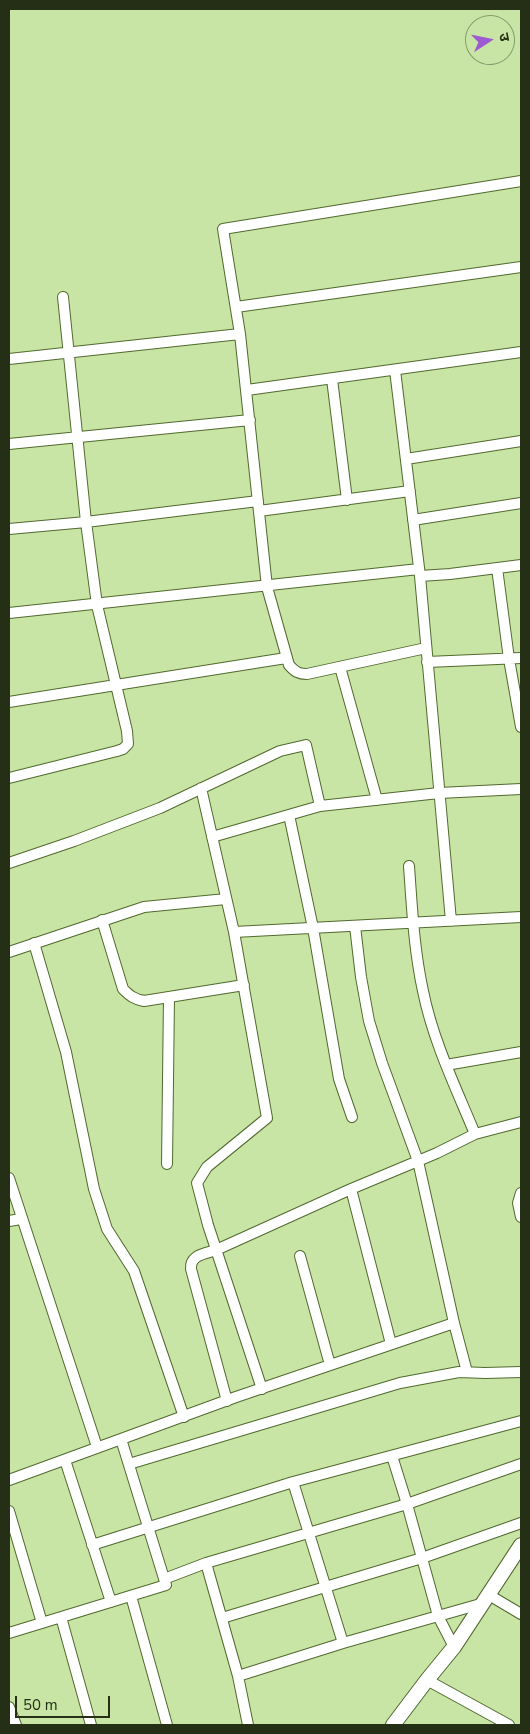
<!DOCTYPE html>
<meta charset="utf-8">
<style>
body{margin:0}
#map{position:relative;width:530px;height:1734px;overflow:hidden;background:#c9e5a5;font-family:"Nunito Sans","Noto Sans Devanagari",sans-serif}
canvas{display:block}
.frame{position:absolute;inset:0;border:10px solid #252f16;pointer-events:none}
.north{position:absolute;left:465px;top:15px;width:50px;height:50px;box-sizing:border-box;background:#c9e5a5;border:1px solid #879c6c;border-radius:50%;rotate:79deg;font-size:14px;font-weight:700;line-height:20px;text-align:center;color:#252f16}
.north::after{content:'';display:block;margin:auto;width:18px;height:22px;background:#9d5bd1;clip-path:polygon(50% 0,100% 100%,50% 72%,0 100%)}
.scale{position:absolute;left:15px;top:1696px;width:95px;height:22px;box-sizing:border-box;border:2px solid #252f16;border-top:0;padding-left:6px;font-size:15px;line-height:18px;white-space:nowrap;color:#252f16;-webkit-text-stroke:4px #c9e5a5;paint-order:stroke}
</style>
<div id="map">
<canvas width="530" height="1734"></canvas>
<div class="frame"></div>
<div class="north">उ</div>
<div class="scale">50 m</div>
</div>
<script>
const ctx = document.querySelector('canvas').getContext('2d');
ctx.lineJoin = 'round';
function stroke(path, color, width, dash) { ctx.strokeStyle = color; ctx.lineWidth = width; ctx.lineCap = dash ? 'butt' : 'round'; ctx.setLineDash(dash || []); ctx.stroke(path); }
const minor = new Path2D(`
 M236,307l285,-40
 M9,359l231,-25
 M395,370l25,206 31,345
 M332,379l15,121
 M247,390l274,-38
 M9,444l241,-24
 M406,459l115,-18
 M259,511l151,-20
 M413,520l108,-17
 M9,529l77,-7 172,-21
 M497,568l12,91 12,68
 M420,576l30,-2 71,-9
 M9,613l410,-44
 M426,648l-119,26c-8,0 -12,-2 -18,-9l-22,-78 -27,-253 -17,-105 298,-48
 M427,662l94,-4
 M340,667l37,133
 M9,702l277,-44
 M9,778l108,-27 6,-2 5,-5 -1,-13 -30,-126 -11,-83 -23,-225
 M201,788l33,144 33,186 -60,49 -10,16 11,42 54,164
 M289,815l24,113 26,151 13,38
 M212,837l108,-31 119,-13 82,-4
 M9,863l65,-22 86,-33 120,-57 26,-6 14,61
 M409,866c3,42 5,84 14,125 10,50 33,97 52,143
 M102,920l21,69c7,7 11,10 21,12l100,-16
 M355,926l6,51 8,44 13,42 36,98 36,162 13,49
 M234,932l287,-15
 M34,943l32,109 28,137 13,40 27,42 50,146
 M9,952l135,-45 82,-8
 M446,1065l75,-13
 M167,1164l2,-167
 M9,1178l88,269
 M351,1189l40,155
 M521,1193l-3,10 3,14
 M9,1221l12,-2
 M300,1256l30,109
 M227,1401l-36,-132c-1,-14 13,-15 25,-19l135,-61 86,-36 38,-19 46,-12
 M392,1456l15,48 31,112 16,31
 M65,1460l46,142
 M129,1464l271,-81 59,-11 26,1 36,-1
 M9,1480l227,-83 218,-74
 M293,1482l50,161
 M9,1511l33,112
 M92,1545l201,-63 228,-61
 M206,1563l201,-59 114,-40
 M164,1579l42,-16 32,113 10,49
 M489,1595l32,19
 M131,1596l36,129
 M61,1617l30,108
 M222,1618l200,-60 99,-35
 M9,1633l157,-48 -45,-146
 M238,1676l105,-33 141,-40
 M427,1680l82,45
 M9,1707l7,18`);
const tertiary = new Path2D(`
 M393,1725l34,-45 27,-33 67,-102`);
stroke(minor, '#51692e', 12);
stroke(tertiary, '#51692e', 16);
stroke(minor, '#fff', 10);
stroke(tertiary, '#fff', 14);
</script>
